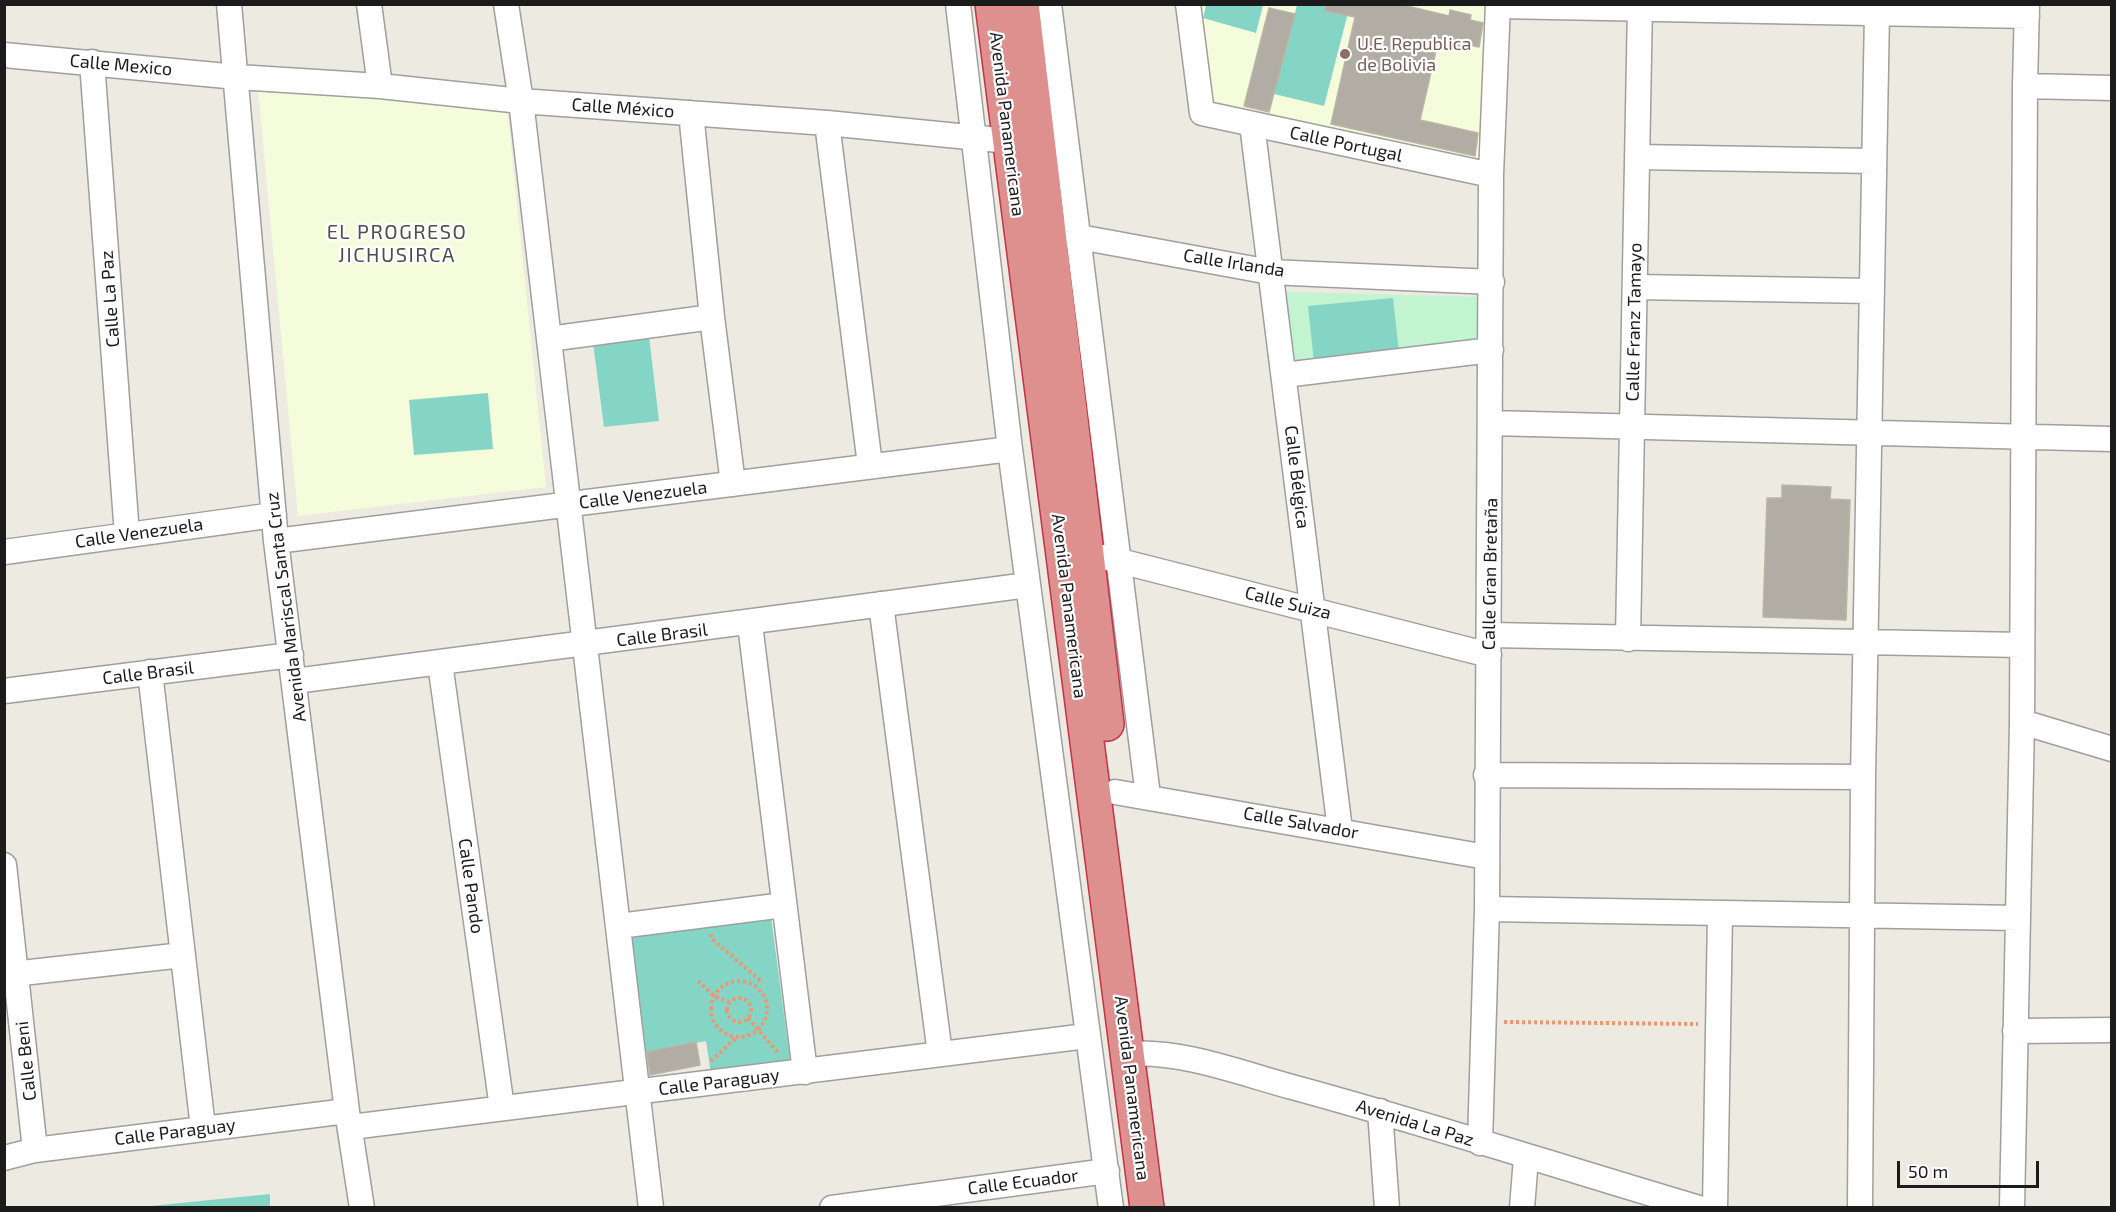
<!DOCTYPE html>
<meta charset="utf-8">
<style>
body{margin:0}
#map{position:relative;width:2116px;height:1212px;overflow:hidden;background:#eceae1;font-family:"Exo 2",sans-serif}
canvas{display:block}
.frame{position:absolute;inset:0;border:6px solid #1b1b1b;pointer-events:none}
.scale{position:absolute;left:1897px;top:1161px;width:142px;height:27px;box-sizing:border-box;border:3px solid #1b1b1b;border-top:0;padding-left:8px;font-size:18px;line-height:21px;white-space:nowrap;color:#1b1b1b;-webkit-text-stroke:4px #fff;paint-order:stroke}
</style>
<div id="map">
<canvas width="2116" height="1212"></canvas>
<div class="frame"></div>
<div class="scale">50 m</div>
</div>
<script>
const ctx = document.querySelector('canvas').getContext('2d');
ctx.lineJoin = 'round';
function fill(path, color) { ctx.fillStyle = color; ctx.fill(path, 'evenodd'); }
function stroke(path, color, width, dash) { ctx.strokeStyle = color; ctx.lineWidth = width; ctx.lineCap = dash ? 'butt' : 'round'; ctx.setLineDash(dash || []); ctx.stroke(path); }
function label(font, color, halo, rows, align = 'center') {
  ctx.font = font + ' "Exo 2",sans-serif'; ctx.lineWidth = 4.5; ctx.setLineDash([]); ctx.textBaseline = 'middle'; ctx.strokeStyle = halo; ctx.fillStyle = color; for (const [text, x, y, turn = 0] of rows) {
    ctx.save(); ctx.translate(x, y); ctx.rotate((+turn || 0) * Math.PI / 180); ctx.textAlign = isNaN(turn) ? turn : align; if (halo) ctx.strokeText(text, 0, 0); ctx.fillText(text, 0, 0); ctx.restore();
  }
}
const education = new Path2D(`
 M1197,5h291l-4,160 -274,-62z
 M258,89l249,18 39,380 -248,29z`);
const park = new Path2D(`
 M1285,292l196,5 -1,49 -185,22z`);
const pitch = new Path2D(`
 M1206,5v-1l57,1 -7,28 -53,-15z
 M1297,5h53l-26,101 -50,-12z
 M1393,298l6,55 -85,9 -6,-56z
 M649,336l10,85 -55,6 -11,-84z
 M488,393l5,56 -79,6 -5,-55z
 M771,917l20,150 -80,7 -5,-33 -62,12 -17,-119z
 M270,1194v13h-130z`);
const building = new Path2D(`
 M1326,4h73l50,12 1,-6 21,5 -1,5 13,3 -4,24 -16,-3 -1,4 -24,-6 -18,78 58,13 -3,23 -144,-32 24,-107 -30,-6z
 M1269,8l26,6 -26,98 -25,-6z
 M1782,485l49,2 -1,12 20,1 -4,120 -83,-3 4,-119h15z
 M696,1042l4,23 -50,10 -3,-23z`);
const path = new Path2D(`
 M711,934v4l52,45
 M711 1009a28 28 0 1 1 56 0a28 28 0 1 1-56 0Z
 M698,981l16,15 15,6
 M727 1010a12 12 0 1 1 24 0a12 12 0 1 1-24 0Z
 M748,1018l31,36
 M1504,1022l194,2
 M711,1061l25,-23`);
const minor = new Path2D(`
 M229,4l47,537 71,570 15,97
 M369,4l11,82
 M506,4l15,97 130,1107
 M958,4l52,445 101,759
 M1049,4l99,792
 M1188,4l14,109 289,62
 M1498,6l529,10
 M4,55l233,22 143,9 141,15 306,22 182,18
 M92,62l35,473
 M2025,86l87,2
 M691,113l21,204 21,167
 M827,123l43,342
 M1252,124l88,706
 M1637,157l237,4
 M1063,234l207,38 222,10
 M1635,287l237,4
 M549,339l163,-22
 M1284,375l207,-25
 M1491,423l621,16
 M276,541l734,-92
 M4,552l270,-37
 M1104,557l385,98
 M881,604l59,450
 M750,624l55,448
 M1490,635l532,10
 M1628,639l12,-635
 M440,663l62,445
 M150,672l53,456
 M295,681l733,-96
 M4,691l287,-36
 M2022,722l90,27
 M1486,775l377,2
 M1115,792l371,65
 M4,865l31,285
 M1487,909l531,9
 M619,926l165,-21
 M4,975l179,-20
 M2015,1031l97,-1
 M1128,1054c54,-4 112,19 164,33 137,37 271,81 407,121
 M1380,1111l7,97
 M351,1127l736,-91
 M1480,1143l7,-234 4,-734 7,-171
 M4,1158l31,-8 312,-39
 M832,1208l275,-37
 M1522,1208l4,-50
 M1715,1208l5,-295
 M1860,1208l3,-431 14,-765
 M2012,1208l10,-486 3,-636 2,-82`);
const highway = new Path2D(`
 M992,4l155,1204
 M1022,4l85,720`);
const markers = [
 [1345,54,6,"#8d6e63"]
];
const educationNames = [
 ["U.E. Republica",1357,44],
 ["de Bolivia",1357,65]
];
const streetNames = [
 ["Calle Mexico",121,65,5],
 ["Calle México",623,108,4],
 ["Avenida Panamericana",1007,124,83],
 ["Calle Portugal",1346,144,12],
 ["Calle Irlanda",1234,263,9],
 ["Calle La Paz",110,299,-94],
 ["Calle Franz Tamayo",1634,322,-89],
 ["Calle Bélgica",1297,477,83],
 ["Calle Venezuela",643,495,-7],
 ["Calle Venezuela",139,533,-8],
 ["Calle Gran Bretaña",1490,574,-89],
 ["Calle Suiza",1288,603,14],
 ["Avenida Panamericana",1069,606,83],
 ["Avenida Mariscal Santa Cruz",286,607,-97],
 ["Calle Brasil",662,635,-7],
 ["Calle Brasil",148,673,-7],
 ["Calle Salvador",1301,823,10],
 ["Calle Pando",471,886,82],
 ["Calle Beni",26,1061,-96],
 ["Calle Paraguay",719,1082,-7],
 ["Avenida Panamericana",1132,1088,83],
 ["Avenida La Paz",1415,1123,17],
 ["Calle Paraguay",175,1132,-7],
 ["Calle Ecuador",1023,1182,-7]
];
const neighbourhoodNames = [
 ["EL PROGRESO",397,232],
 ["JICHUSIRCA",397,255]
];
fill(education, '#f5fcdb');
fill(park, '#c1f4cf');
fill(pitch, '#85d5c6');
fill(building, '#b1aca4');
stroke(building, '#bcb4a5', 1.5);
stroke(minor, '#9f9f9f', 27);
stroke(highway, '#c63247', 36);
stroke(path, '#ed9671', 4, [3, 3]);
stroke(minor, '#fff', 24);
stroke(highway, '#de908f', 33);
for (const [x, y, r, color] of markers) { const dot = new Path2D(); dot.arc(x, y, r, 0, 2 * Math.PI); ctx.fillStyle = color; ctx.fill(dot); stroke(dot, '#fff', 2); }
label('18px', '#785e54', '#fff', educationNames, 'left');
label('18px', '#1b1b1b', '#fff', streetNames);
ctx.letterSpacing = '1.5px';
label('20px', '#4e4e4e', '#fff', neighbourhoodNames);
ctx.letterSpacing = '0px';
</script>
